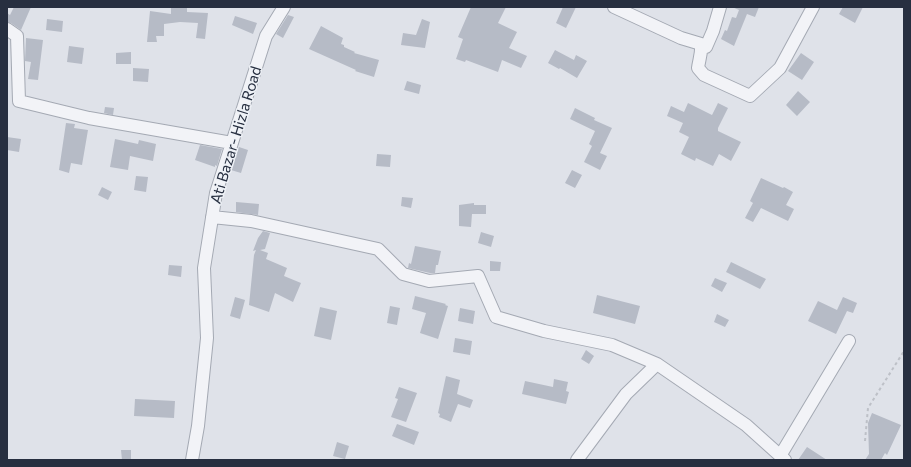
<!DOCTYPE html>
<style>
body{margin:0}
#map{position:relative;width:911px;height:467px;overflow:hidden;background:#dfe2e9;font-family:Commissioner,sans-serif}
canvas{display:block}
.frame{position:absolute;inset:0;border:8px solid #272f40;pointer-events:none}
</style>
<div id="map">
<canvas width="911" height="467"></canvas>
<div class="frame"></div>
</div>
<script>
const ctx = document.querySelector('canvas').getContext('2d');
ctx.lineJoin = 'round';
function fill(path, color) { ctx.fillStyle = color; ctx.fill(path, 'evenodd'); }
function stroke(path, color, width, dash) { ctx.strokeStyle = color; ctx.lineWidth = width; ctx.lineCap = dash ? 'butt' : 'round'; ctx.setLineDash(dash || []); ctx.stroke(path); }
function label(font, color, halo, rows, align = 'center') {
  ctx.font = font + ' Commissioner,sans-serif'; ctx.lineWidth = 3; ctx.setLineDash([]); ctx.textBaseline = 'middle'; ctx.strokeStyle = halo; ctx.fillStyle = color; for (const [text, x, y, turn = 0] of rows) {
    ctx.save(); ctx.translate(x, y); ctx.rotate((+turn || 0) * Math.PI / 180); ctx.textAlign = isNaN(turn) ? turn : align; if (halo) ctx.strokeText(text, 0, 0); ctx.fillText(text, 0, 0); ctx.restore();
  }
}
const building = new Path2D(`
 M14,7h17l-10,23 -10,-7 -4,-1v-9l3,2z
 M171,7h16v5l21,1 -3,26 -9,-1 2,-15 -18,-1 -16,2v12h-8l1,6h-10l3,-31 21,3z
 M471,7h35l-8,16 19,9 -8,16 18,8 -6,12 -19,-8 -4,12 -32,-12 -1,2 -9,-3 7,-20 -5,-2z
 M563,7h13l-10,21 -10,-5z
 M732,7h27l-4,10 -8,-3 -13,32 -13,-7 4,-9 2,1 5,-14 4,1 3,-8z
 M843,7h20l-8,16 -16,-9z
 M288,15l6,2 -11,21 -7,-4z
 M235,16l22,7 -4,11 -21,-9z
 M47,19l16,2 -1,11 -16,-2z
 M422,19l8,3 -5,26 -24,-3 2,-12 13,2z
 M321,26l22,12 -2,6 3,1v2l11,5 -1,1 25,7 -5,17 -19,-6 1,-1 -47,-21z
 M26,38l17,2 -5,40 -10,-1 3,-17 -6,-1z
 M69,46l15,2 -2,16 -15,-2z
 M555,50l19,10 2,-5 11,6 -10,17 -17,-10 -1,1 -11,-6z
 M131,52v12h-15v-11z
 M801,53l13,9 -12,18 -14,-9z
 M133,68l16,1 -1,13 -15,-1z
 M407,81l14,4 -2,9 -15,-4z
 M798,91l12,11 -13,14 -11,-11z
 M688,103l24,12 6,-12 10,5 -10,20v3l23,11 -10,19 -12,-7 -6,12 -17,-8 -1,3 -14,-7 8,-17 -10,-5 4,-9 -16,-7 4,-10 13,6z
 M105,107l9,1 -1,7 -9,-2z
 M575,108l20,10 -1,2 18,8 -12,25 7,3 -7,14 -16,-8 8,-16 -3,-2 6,-13 -25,-12z
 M66,123l9,1 -1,4 14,2 -6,35 -11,-2 -2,10 -10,-3z
 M7,137l14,2 -2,13 -12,-2z
 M115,139l23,5 1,-4 17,4 -3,17 -23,-5 -2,14 -18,-3z
 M200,145l22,4 -5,17 -2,-1v2l-20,-7z
 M239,147l9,3 -7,23 -10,-3z
 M377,154l14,1 -1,12 -14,-1z
 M572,170l10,5 -7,13 -10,-5z
 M136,176l12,1 -2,15 -12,-2z
 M761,178l22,10 1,-1 9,5 -7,13 8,4 -6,12 -27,-13 -8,14 -8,-4 8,-15 -3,-2z
 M102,187l10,5 -4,8 -10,-5z
 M402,197l11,1 -2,10 -10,-2z
 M236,202l23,2 -1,11 -22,-3z
 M474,203v2h12v9h-14l-1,13 -12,-1v-21z
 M263,231l7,2 -5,16 -5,1 8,3 -2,6 21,9 -3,8 17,7 -8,19 -18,-9 -6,19 -20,-7 5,-50 2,-5 -3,1 5,-13z
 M481,232l13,4 -3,11 -13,-4z
 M415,246l26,5 -3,14h-2l-1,8h-5l-22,-5 1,-5 2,1z
 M490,261l11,1 -1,9h-10z
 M731,262l35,17 -6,10 -34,-17z
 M169,265l13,1 -1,11 -13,-2z
 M715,278l12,5 -5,9 -11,-6z
 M597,295l43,11 -5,18 -42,-11z
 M415,296l31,8 -1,1 3,1 -10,33 -18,-6 6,-20 -14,-4z
 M235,297l10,3 -5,19 -10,-3z
 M843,297l14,6 -4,10 -6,-2 -11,23 -28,-13 10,-20 19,9z
 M390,306l10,2 -3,17 -10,-2z
 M320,307l17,4 -6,29 -17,-4z
 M460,308l15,3 -2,13 -15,-3z
 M717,314l12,6 -4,7 -11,-5z
 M455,338l17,3 -2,14 -17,-3z
 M586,350l8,6 -5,8 -8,-5z
 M446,376l14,4 -3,14 16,6 -3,8 -12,-4 -7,18 -12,-5 1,-3 -2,-1z
 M554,379l14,3 -2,9 3,1 -3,12 -44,-10 3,-13 28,6z
 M399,387l18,6 -11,29 -15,-5 7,-18 -3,-1z
 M135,399l40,2 -1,17 -40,-2z
 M872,413l29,12 -14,30 -2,-2 -4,7h-16l4,-6 -1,-31z
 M397,424l22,8 -5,13 -22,-9z
 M337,442l12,4 -4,13 -12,-3z
 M807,447l20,13h-29z
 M121,450h10v10h-9z`);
const path = new Path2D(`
 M865,441l3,-33 36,-57`);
const street = new Path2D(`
 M614,7l67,31 20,6c1,9 -2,16 -3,24l6,7 46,21 30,-28 33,-61
 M7,29l10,7 2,65 70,17 143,25
 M701,44l5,3 7,-16 7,-24
 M212,217l39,4 127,28 25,25 26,7 49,-5 18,41 48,14 68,14 45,19 89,61 39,35
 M780,456l69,-115
 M192,460l6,-34 9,-88 -3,-70 12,-75 50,-157 18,-29
 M577,460l49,-66 31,-30`);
const streetNames = [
 ["Ati Bazar- Hizla Road",236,135,-73]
];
fill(building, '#b6bbc6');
stroke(street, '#a4a9b3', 14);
stroke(path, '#bdc0c7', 2, [3, 3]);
stroke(street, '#f2f3f7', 12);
label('15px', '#272f40', '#eef1f6', streetNames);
</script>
